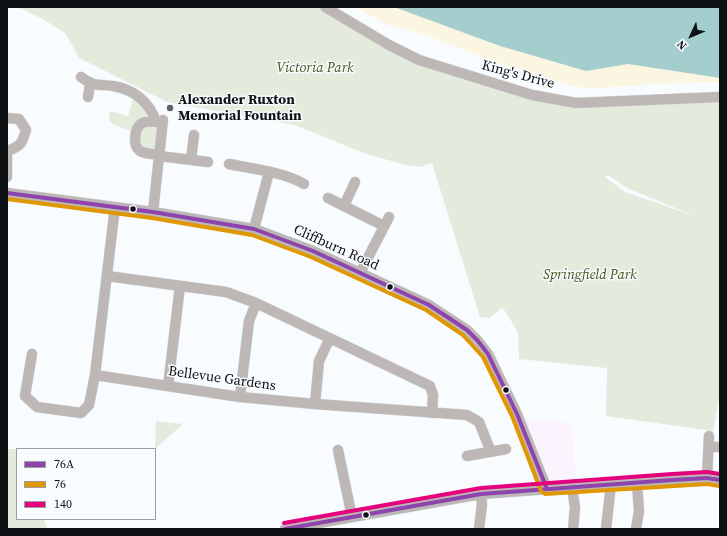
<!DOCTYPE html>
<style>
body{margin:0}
#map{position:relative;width:727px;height:536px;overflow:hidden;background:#f9fcfe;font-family:"Source Serif 4",serif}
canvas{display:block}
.frame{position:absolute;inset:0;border:8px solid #0e1215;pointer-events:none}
.legend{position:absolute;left:16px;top:448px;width:140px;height:72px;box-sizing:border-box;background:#f8fcff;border:1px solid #9a9ea1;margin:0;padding:5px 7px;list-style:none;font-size:12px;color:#0e1215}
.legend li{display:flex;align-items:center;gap:8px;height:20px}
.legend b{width:20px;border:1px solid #9a9ea1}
.north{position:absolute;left:671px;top:16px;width:40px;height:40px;-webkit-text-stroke:3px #f8fcff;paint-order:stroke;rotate:226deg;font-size:11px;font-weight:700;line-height:16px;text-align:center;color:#0e1215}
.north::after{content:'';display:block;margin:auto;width:14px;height:18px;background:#0e1215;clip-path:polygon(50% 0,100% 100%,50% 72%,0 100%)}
</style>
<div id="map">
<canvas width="727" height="536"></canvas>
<div class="frame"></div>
<ul class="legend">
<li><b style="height:5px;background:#8e44ad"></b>76A</li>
<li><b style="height:5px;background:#e09702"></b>76</li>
<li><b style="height:5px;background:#e5007d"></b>140</li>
</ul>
<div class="north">N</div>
</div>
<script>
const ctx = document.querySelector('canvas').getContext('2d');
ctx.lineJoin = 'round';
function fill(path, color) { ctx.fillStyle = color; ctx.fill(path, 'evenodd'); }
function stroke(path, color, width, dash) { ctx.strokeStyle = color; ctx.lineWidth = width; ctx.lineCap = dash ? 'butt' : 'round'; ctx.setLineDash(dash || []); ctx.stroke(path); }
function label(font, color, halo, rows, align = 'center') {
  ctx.font = font + ' "Source Serif 4",serif'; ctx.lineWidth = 3; ctx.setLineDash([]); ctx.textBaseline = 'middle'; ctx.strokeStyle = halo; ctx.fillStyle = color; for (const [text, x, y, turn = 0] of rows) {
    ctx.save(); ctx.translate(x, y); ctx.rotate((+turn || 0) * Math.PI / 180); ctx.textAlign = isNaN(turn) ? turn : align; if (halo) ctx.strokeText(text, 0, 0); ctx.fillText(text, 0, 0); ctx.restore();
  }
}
const commercial = new Path2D(`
 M524,419l48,4 4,58 -24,3z`);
const green = new Path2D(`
 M17,7h312l90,53 157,43 144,-3v294l-7,37 -107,-15 1,-48 -88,-9 -1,-26 -12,-21 -4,-4 -13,10 -9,-1 -48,-154 -12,4 -14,-2 -40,-11 -71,-29 -128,-23 -88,-44 -13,-24 -23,-15zM604,176h5l18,12 68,28 -70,-24z
 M133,99l10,7 4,9 -16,17c-6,-6 -18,-4 -22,-12l1,-9 18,5z
 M152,125l5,4 -2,19 -3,2 -12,-3v-19z
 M156,421l27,3 -28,25z
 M7,449h9l1,3v67h27l4,10h-41z`);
const sand = new Path2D(`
 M355,7h53l312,60v15l-69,2 -62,5 -28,-6 -74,-24 -64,-25 -35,-9z`);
const water = new Path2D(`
 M394,7h326v71l-92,-14 -42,7 -86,-25z`);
const minor = new Path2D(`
 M325,7l64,38 30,15 113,35 44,8 144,-6
 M81,77c13,10 18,7 32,9 20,3 37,16 43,36
 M88,97l2,-13
 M7,118l12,1 7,11c-4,14 -5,16 -19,21
 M7,150v27
 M159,155c-6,-1 -14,-1 -19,-4 -4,-3 -5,-7 -5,-12 1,-19 11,-19 27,-16
 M159,156l49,6
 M191,160l3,-25
 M229,164c24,5 55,8 75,20
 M355,182l-11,24 40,20
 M7,193l146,19 101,17 59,22 116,54 38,25 11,11 10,13 29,60 30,75
 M328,198l16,8
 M115,207l-20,168 145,22 75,7 152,11 12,7 12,30
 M153,212l10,-92
 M254,229l15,-57
 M360,273l29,-56
 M107,276l119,16 30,11 174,83 3,9 -1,18
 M32,354l-7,42 12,11 44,6 8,-8 6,-30
 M168,386l12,-100
 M240,397l9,-76 7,-18
 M315,404l4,-43 11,-23
 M709,447h11
 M338,450l14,67
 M467,456l39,-7
 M707,478l2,-42
 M572,487l3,21 -2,21
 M285,529l196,-35 191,-14 35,-2 13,2
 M479,529l3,-25 -1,-10
 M606,529l5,-45
 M636,529l3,-18 -2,-28`);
const bus1 = new Path2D(`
 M7,193l146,19 101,17 59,22 116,54 38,25 11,11 10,13 29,60 30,75
 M285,529l196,-35 191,-14 35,-2 13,2`);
const bus2 = new Path2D(`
 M7,199l145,19 100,17 59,22 115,53 37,25 20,22 29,59 29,75 4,3 162,-10 12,2`);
const bus3 = new Path2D(`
 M284,523l197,-35 191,-14 35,-2 13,2`);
const markers = [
 [170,108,4,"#606467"],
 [133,209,3.5,"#0e1215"],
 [390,287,3.5,"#0e1215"],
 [506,390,3.5,"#0e1215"],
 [366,515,3.5,"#0e1215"]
];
const parkNames = [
 ["Victoria Park",315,68],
 ["Springfield Park",590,275]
];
const streetNames = [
 ["King's Drive",518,75,15],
 ["Cliffburn Road",336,248,24],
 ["Bellevue Gardens",222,379,8]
];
const poiNames = [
 ["Alexander Ruxton",178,100],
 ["Memorial Fountain",178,116]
];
fill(commercial, '#fbf3fd');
fill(green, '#e4eadc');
fill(sand, '#faf6e2');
fill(water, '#a5cdcd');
stroke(minor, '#d4d7d8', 11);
stroke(minor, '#bdb7b5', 10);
stroke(bus1, '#8e44ad', 4);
stroke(bus2, '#e09702', 4);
stroke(bus3, '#e5007d', 4);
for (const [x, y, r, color] of markers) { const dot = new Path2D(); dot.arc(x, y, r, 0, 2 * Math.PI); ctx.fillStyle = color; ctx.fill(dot); stroke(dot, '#f8fcff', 1.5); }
label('italic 14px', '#475719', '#f8fcff', parkNames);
label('14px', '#0e1215', '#f8fcff', streetNames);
label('bold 14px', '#0e1215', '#f8fcff', poiNames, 'left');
</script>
